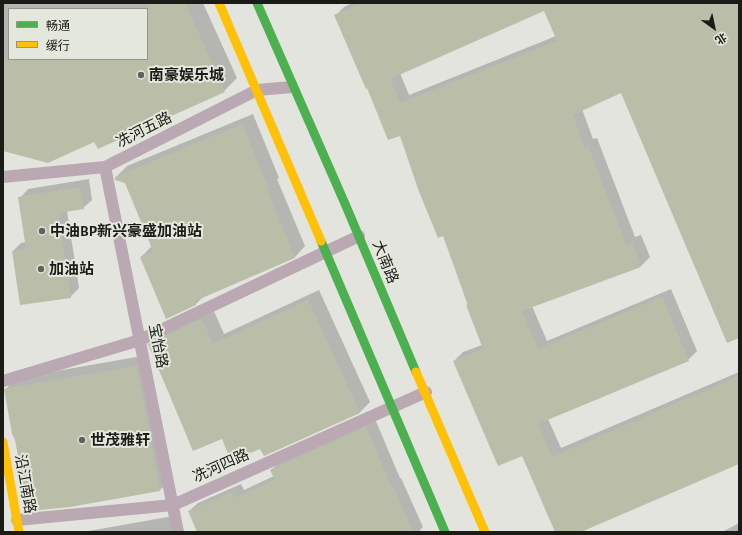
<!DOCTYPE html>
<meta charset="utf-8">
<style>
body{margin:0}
#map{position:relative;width:742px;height:535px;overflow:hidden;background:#e3e4de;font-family:"Alegreya Sans","Noto Sans SC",sans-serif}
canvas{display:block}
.frame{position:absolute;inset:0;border:4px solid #1b1b18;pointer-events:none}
.legend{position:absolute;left:8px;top:8px;width:140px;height:52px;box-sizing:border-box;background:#e4e7db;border:1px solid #94958d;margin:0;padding:5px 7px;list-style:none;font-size:12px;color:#1b1b18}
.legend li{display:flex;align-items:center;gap:8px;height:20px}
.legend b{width:20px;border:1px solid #94958d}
.north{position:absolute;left:694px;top:8px;width:40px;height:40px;-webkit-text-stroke:3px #e4e7db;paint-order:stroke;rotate:147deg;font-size:11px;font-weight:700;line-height:16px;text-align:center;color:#1b1b18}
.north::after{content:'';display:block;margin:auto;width:14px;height:18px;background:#1b1b18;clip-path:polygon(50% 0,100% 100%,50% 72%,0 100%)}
</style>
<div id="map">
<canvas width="742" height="535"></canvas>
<div class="frame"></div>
<ul class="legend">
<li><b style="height:5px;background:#4caf50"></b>畅通</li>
<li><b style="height:5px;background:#ffc107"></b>缓行</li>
</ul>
<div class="north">北</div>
</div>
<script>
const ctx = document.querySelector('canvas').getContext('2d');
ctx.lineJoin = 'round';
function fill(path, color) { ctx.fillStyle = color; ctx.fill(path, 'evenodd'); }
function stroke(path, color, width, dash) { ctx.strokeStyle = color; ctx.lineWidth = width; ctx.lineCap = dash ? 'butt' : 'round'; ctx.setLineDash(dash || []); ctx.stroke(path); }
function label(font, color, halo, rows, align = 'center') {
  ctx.font = font + ' "Alegreya Sans","Noto Sans SC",sans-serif'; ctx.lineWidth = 4; ctx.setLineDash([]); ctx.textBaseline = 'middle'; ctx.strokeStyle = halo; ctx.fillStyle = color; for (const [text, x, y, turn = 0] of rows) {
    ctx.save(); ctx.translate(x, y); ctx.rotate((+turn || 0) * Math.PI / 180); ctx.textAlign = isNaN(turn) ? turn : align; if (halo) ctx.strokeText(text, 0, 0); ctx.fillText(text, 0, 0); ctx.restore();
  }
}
const shadow = new Path2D(`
 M5,3h198l34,75 -13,13 -129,50 -92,9v-146zM9,9h138v50h-138z
 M352,3h387v334l-118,-245 -39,17 11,30 4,-1 38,99 6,-2 9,22 -9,9 -109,40 15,35 124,-52 26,62 -9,9 -140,59 13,29 178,-76v91l-161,69h-22l-33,-77 -69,-94 9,-9 19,-7 -39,-110 -43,-101 -32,-47 -33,-71 9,-9zM544,10l12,26 -147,59 -9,-22z
 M253,114l26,64 -2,1 28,67 -10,11 -91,39 -8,8 -55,-47 11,-11 -27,-64 -9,-5 11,-11z
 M89,179l3,21 -9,8 -16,3 12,77 -9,9 -57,-46 8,-8 5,-1 -6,-44 8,-9z
 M319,290l51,112 -11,11 -137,25 -72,-93 11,-11 52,-25 11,25z
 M148,355l23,124 -11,11 -154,-101 10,-11z
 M375,419l25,59h1l22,49 -5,5h-220l-9,-21 9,-8 43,-19 3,6 30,-14 -3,-6 9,-8z
 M179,515l3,17h-99z
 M739,523v9h-17z`);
const building = new Path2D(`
 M147,3h38l40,89 -127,57 -4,-7 -46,21 -45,-12v-92h144z
 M362,3h377v335l-12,5 -106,-250 -48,22 11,32 4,-1 38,99 6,-2 9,24 -119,44 16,38 124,-52 27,64 -151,63 14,33 187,-81v88l-158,68h-26l-33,-76 -24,10 -45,-105 30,-12 -17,-44 2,-1 -25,-68 -5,2 -20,-49 -18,-53 -12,4 -21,-52 -1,1 -32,-74zM544,11l13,30 -157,62 -10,-24z
 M242,124l27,66h-2l28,68 -100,43 1,4 -30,14 -26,-62 13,-6 -28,-68 -10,-3v-3z
 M80,187l4,22 -26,4 13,85 -51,7 -8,-54 14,-2 -8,-52z
 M308,300l52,113 -96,43 -4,-7 -29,12 -9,-22 -29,12 -45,-107 54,-25 11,25z
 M137,366l23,125 -90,16 -42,4 -13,-71 -3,-6 -8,-45z
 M366,427l25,59h2l20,46h-216l-9,-21 44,-19 3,6 40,-18 -5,-10z`);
const lane = new Path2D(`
 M105,167l73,365
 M3,177l102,-10 152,-77 35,-3
 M3,381l137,-41 219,-104
 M17,520l156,-15 253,-113`);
const fast = new Path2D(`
 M257,3l89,203 70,166
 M321,241l124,291`);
const slow = new Path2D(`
 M219,3l102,238
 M416,372l69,160
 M3,442l16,90`);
const markers = [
 [141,75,4,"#61615d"],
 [42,231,4,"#61615d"],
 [41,269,4,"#61615d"],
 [82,440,4,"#61615d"]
];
const poiNames = [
 ["南豪娱乐城",149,75],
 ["中油BP新兴豪盛加油站",50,231],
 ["加油站",49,269],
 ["世茂雅轩",90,440]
];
const streetNames = [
 ["冼河五路",144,130,-27],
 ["大南路",385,262,68],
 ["宝怡路",158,346,79],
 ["冼河四路",221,466,-24],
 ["沿江南路",25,484,80]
];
fill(shadow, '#0003');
fill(building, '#babea9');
stroke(lane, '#baa9b2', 12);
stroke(fast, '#4caf50', 9);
stroke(slow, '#ffc107', 9);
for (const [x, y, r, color] of markers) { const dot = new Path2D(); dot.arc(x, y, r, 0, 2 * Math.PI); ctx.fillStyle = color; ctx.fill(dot); stroke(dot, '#e4e7db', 1.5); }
label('bold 15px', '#1b1b18', '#e4e7db', poiNames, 'left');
label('15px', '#1b1b18', '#e4e7db', streetNames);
</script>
